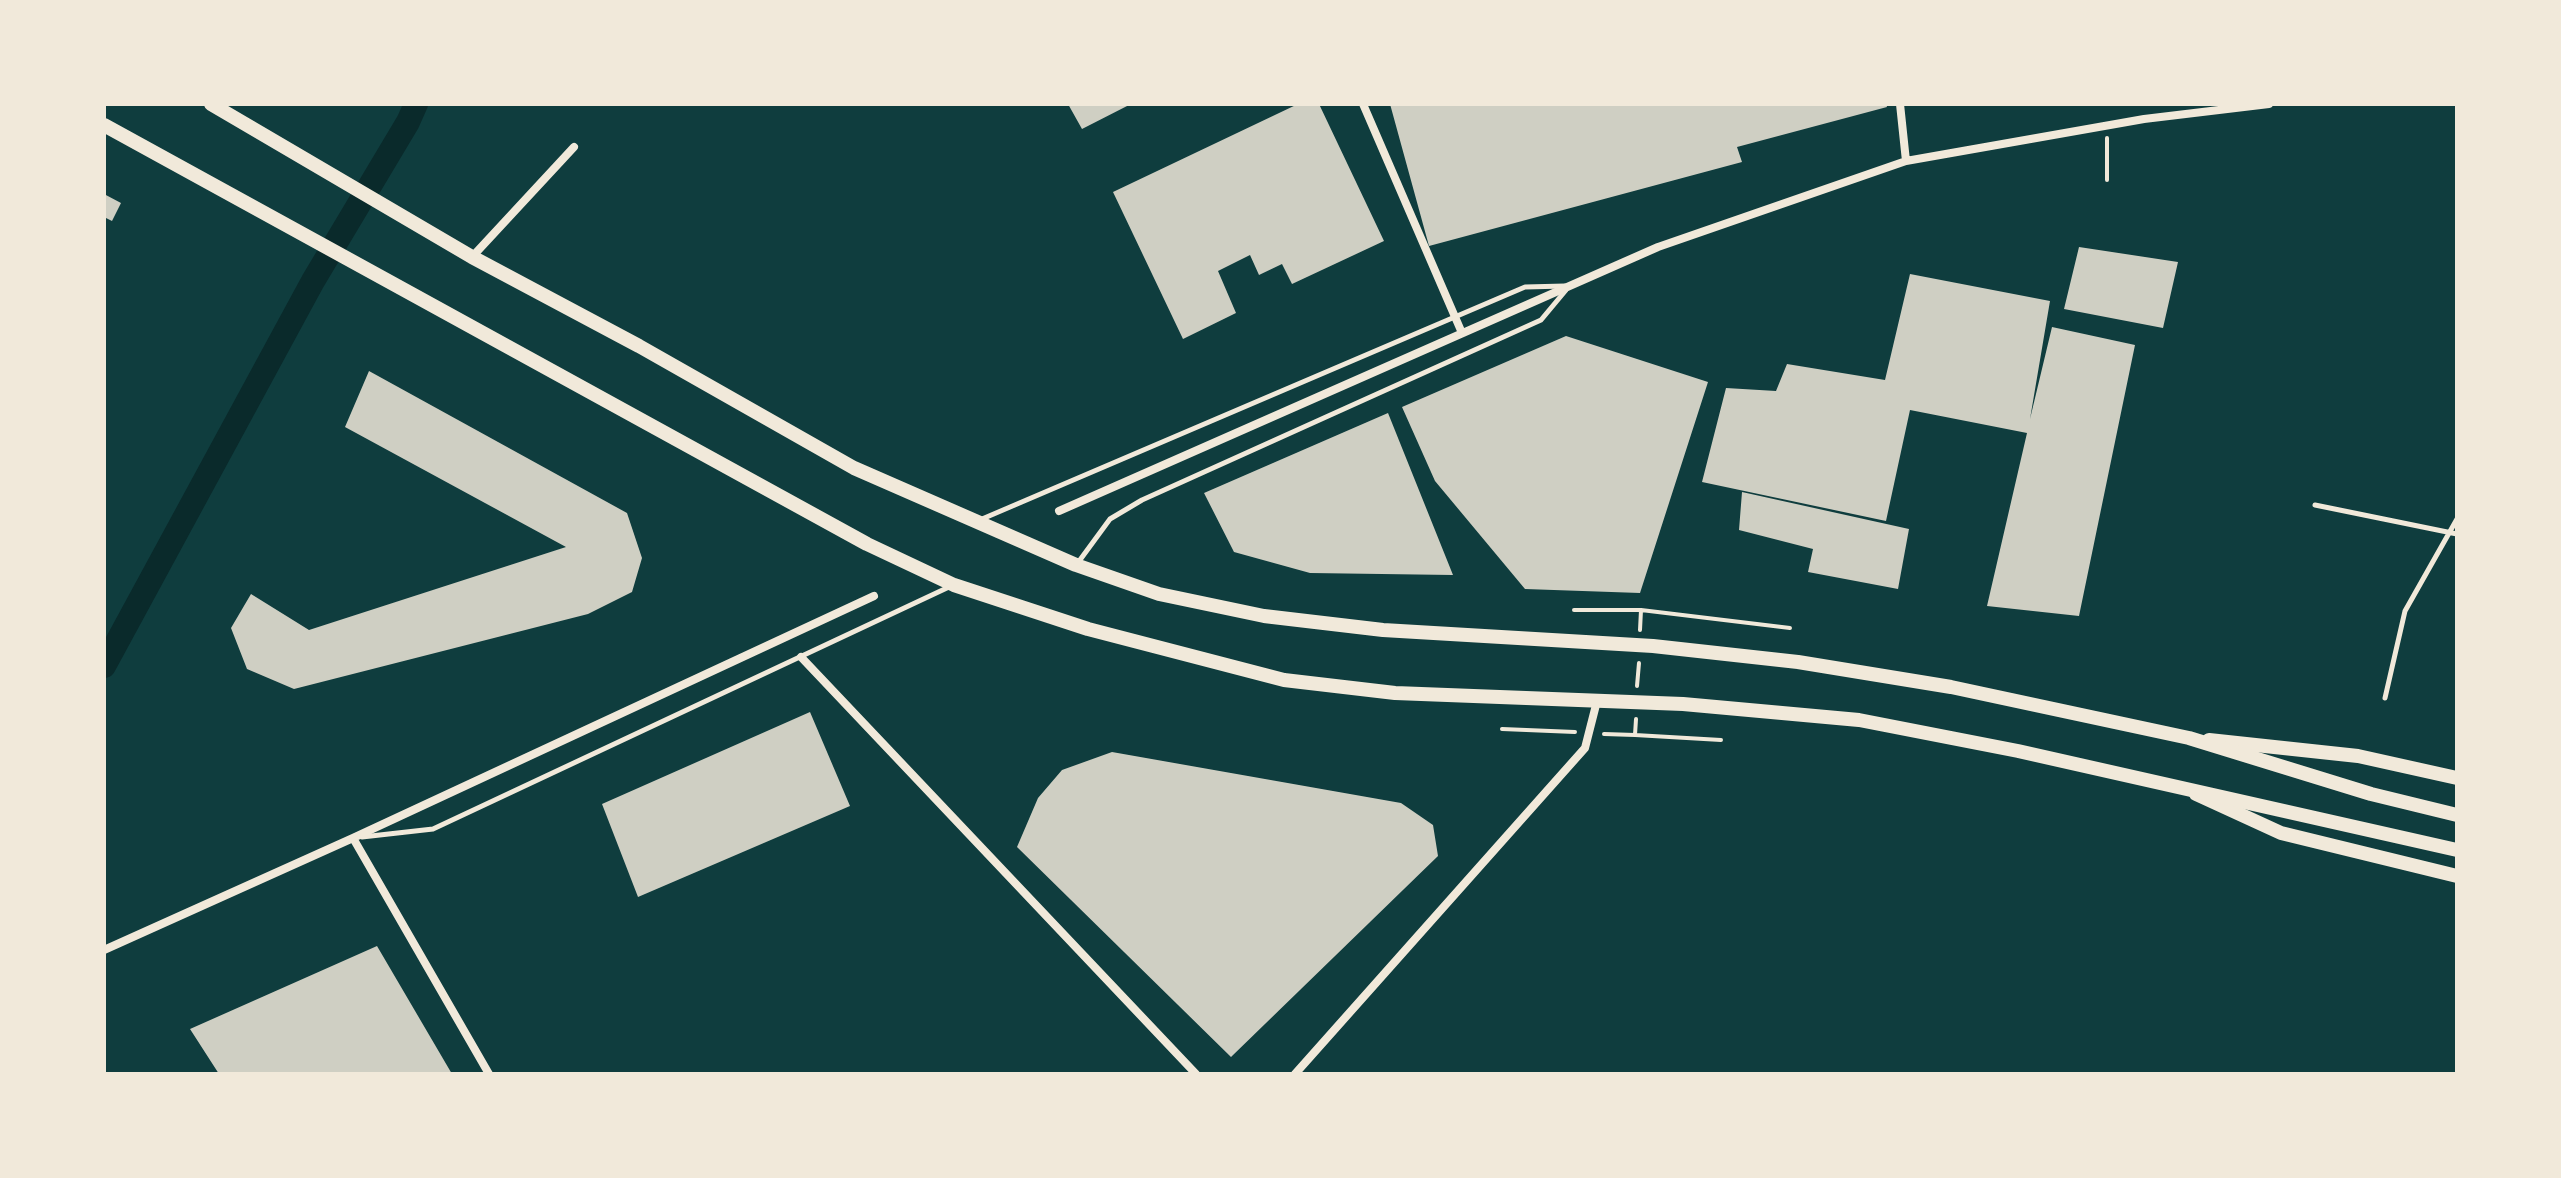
<!DOCTYPE html>
<style>
body{margin:0}
#map{position:relative;width:2561px;height:1178px;overflow:hidden;background:#0f3d3e;font-family:Montserrat,sans-serif}
canvas{display:block}
.frame{position:absolute;inset:0;border:106px solid #f1e9da;pointer-events:none}
</style>
<div id="map">
<canvas width="2561" height="1178"></canvas>
<div class="frame"></div>
</div>
<script>
const ctx = document.querySelector('canvas').getContext('2d');
ctx.lineJoin = 'round';
function stroke(path, color, width, dash) { ctx.strokeStyle = color; ctx.lineWidth = width; ctx.lineCap = dash ? 'butt' : 'round'; ctx.setLineDash(dash || []); ctx.stroke(path); }
function fill(path, color) { ctx.fillStyle = color; ctx.fill(path, 'evenodd'); }
const canal = new Path2D(`
 M104,666l209,-385 95,-159 8,-18`);
const building = new Path2D(`
 M1068,104h63l-49,25z
 M1298,104h21l65,137 -92,43 -10,-20 -23,11 -9,-20 -32,16 18,42 -53,26 -70,-147z
 M1390,104h496l1,3 -150,40 5,15 -313,84z
 M104,194l17,9 -9,18 -8,-4z
 M2079,247l99,15 -15,66 -99,-19z
 M1910,274l140,27 -20,118 22,-92 83,18 -56,271 -92,-10 40,-173 -117,-23 -24,111 -184,-39 24,-94 50,3 11,-27 98,16z
 M1566,336l142,46 -68,211 -115,-4 -90,-108 -33,-74z
 M369,371l258,142 15,45 -10,34 -44,22 -294,75 -47,-20 -16,-41 20,-34 58,36 257,-83 -221,-120z
 M1388,413l65,162 -143,-2 -76,-21 -30,-59z
 M1742,492l167,37 -11,60 -90,-17 5,-23 -74,-19z
 M810,712l40,94 -212,91 -36,-93z
 M1112,752l289,51 32,22 5,31 -207,201 -214,-210 21,-49 24,-28z
 M377,946l75,128h-233l-29,-45z`);
const path = new Path2D(`
 M2107,138v42
 M1574,610h67
 M1640,630l1,-20 149,18
 M1637,686l2,-23
 M1502,729l73,3
 M1604,734l31,1 1,-16
 M1635,735l86,5`);
const service = new Path2D(`
 M2315,505l142,29
 M982,519l543,-232 40,-1
 M1077,564l33,-45 32,-19 399,-180 25,-30
 M2385,698l20,-87 52,-92
 M362,837l71,-8 516,-242`);
const minor = new Path2D(`
 M1363,104l99,229
 M1900,104l6,57
 M472,257l102,-110
 M1059,511l599,-264 248,-86 238,-42 125,-15
 M801,657l395,417
 M353,838l136,236
 M104,950l249,-112 521,-242
 M1295,1074l290,-326 12,-47`);
const secondary = new Path2D(`
 M2209,740l149,16 99,22
 M2196,794l85,39 176,43`);
const primary = new Path2D(`
 M211,104l261,153 167,89 215,122 222,97 83,29 105,22 119,14 270,16 145,16 153,25 238,51 182,56 86,21
 M104,125l763,419 87,41 134,44 196,51 111,13 288,11 176,16 159,31 439,99`);
stroke(canal, '#0a2a2b', 24);
fill(building, '#cfcfc3');
stroke(path, '#f1e9da', 4);
stroke(service, '#f1e9da', 5);
stroke(minor, '#f1e9da', 8);
stroke(secondary, '#f1e9da', 14);
stroke(primary, '#f1e9da', 14);
</script>
